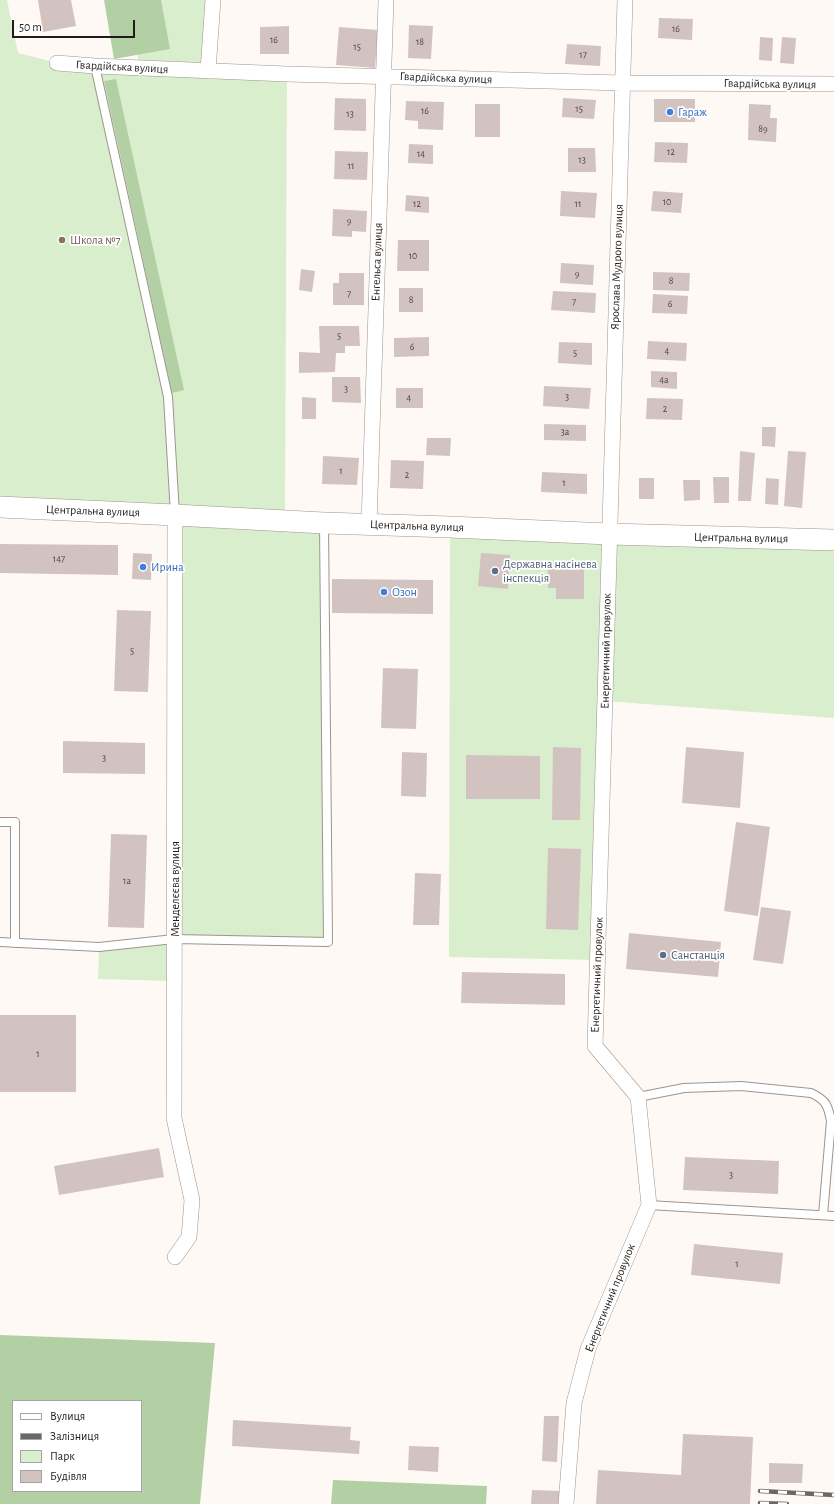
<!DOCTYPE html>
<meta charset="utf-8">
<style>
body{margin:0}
#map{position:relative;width:834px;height:1504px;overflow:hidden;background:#fff9f6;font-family:"Alegreya Sans",sans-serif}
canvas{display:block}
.legend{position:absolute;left:12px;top:1400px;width:130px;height:92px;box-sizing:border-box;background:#fff;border:1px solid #a6a4a3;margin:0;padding:5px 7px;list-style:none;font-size:12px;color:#211c19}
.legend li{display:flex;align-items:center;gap:8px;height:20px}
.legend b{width:20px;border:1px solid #a6a4a3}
.scale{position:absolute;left:12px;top:20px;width:123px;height:18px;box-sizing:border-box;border:2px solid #211c19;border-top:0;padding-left:5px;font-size:12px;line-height:14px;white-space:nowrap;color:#211c19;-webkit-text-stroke:3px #fff;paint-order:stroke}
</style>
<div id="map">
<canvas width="834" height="1504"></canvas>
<ul class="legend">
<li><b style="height:5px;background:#fff"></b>Вулиця</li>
<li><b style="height:5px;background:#6c6764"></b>Залізниця</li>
<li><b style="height:11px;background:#d8eecd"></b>Парк</li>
<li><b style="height:11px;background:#d3c3c0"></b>Будівля</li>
</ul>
<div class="scale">50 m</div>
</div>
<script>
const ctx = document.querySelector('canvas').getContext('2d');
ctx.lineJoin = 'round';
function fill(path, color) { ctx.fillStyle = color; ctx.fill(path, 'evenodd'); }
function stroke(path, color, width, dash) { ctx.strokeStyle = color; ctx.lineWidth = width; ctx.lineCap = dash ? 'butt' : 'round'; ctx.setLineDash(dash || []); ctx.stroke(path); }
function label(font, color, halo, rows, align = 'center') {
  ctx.font = font + ' "Alegreya Sans",sans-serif'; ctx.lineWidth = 3.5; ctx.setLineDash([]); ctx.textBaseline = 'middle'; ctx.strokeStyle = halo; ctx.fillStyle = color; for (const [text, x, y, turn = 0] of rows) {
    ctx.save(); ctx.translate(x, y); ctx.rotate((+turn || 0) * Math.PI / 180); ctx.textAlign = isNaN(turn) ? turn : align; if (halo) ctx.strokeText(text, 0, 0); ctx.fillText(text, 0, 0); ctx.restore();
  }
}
const green = new Path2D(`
 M0,0h7l11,53 40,10 82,5 -14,-68h87l-5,71 79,3 -2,447 39,2 4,419 -153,-3 -1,42 -76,-2 1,-32 75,-7 1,-425 -175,-8z
 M450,527l384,13v178l-229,-17 -8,259 -148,-3z`);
const forest = new Path2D(`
 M104,0h57l9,49 -56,10z
 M116,79l68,311 -12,3 -68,-312z
 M0,1335l215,8 -15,161h-200zM13,1401h128v90h-128z
 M333,1480l154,6 -1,18h-155z`);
const building = new Path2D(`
 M38,0h33l5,26 -33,6z
 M659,18l34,1 -1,21 -34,-2z
 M409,25l24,1 -2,33 -23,-1z
 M289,26v28h-29v-27z
 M339,27l39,3 -3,38 -39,-3z
 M760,37l13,1 -1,23 -13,-1z
 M782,37l14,1 -2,26 -14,-1z
 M567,44l34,2 -1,20 -35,-2z
 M335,98l31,1v32l-32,-1z
 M563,98l33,2 -2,19 -32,-2z
 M654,99h41v23h-41z
 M406,101l38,1 -1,28 -25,-1v-8l-13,-1z
 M475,104h25v33h-25z
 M749,104l22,1 -1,13h7l-1,24 -28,-2z
 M655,142l33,1 -1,20 -33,-1z
 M409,144l24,1v19l-25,-1z
 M568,148h27l1,24h-28z
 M335,151l33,1 -1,28 -33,-1z
 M561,191l36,2 -2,25 -35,-2z
 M653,191l30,2 -2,20 -30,-2z
 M406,195l23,2v16l-24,-2z
 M333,209l34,2 -1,21 -14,-1v6l-20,-1z
 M398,240h31v31h-32z
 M561,263l33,2 -1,20 -33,-2z
 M301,269l14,2 -3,21 -13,-2z
 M653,272l37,1 -1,18 -36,-1z
 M339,273h25v32h-31v-22h6z
 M399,288h24v24h-24z
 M553,291l43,2 -1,20 -44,-3z
 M653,294l35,2 -1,18 -35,-1z
 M319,326h40l1,20h-15v7h-9l-1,19 -36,1v-21l21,1z
 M429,337v19l-35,1v-19z
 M648,341l39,2 -1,18 -39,-2z
 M559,342l33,1v22l-34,-2z
 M651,371l26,1v17l-26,-2z
 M332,377h28l1,26 -29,-1z
 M544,386l47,2 -2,21 -46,-3z
 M396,388h27v20h-27z
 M302,397l14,1v21h-14z
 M647,398l36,1 -1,21 -36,-1z
 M544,424l42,1v16l-42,-1z
 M762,427h14l-1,20 -13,-1z
 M427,438h24l-1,18 -24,-1z
 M740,451l15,2 -4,48h-13z
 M788,451l18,1 -4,56 -18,-2z
 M323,456l36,2 -2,27 -35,-1z
 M391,460l33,1 -1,28 -33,-1z
 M542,472l45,2v20l-46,-2z
 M713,477h16v26h-15z
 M639,478h15v21h-15z
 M766,478l13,1 -1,26 -13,-1z
 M683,480h17v20l-16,1z
 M0,544l118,1v30l-118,-2z
 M133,553l19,1 -1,26 -19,-1z
 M481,553l29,2 -2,34 -30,-3z
 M584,566v33h-28v-11h-8v-21z
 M332,579l101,1v34l-101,-1z
 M117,610l34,1 -3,81 -34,-1z
 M383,668l35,1 -2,60 -35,-1z
 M63,741l82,2v31l-82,-1z
 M553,747l28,1 -1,72h-28z
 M686,747l58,5 -4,56 -58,-5z
 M402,752l25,1 -1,44 -25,-1z
 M466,755l74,1v43h-74z
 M736,822l34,5 -12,89 -34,-5z
 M111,834l36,1 -3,93 -36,-1z
 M548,848l33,1 -3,81 -32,-1z
 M415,873l26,1 -2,51h-26z
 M761,907l30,4 -8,53 -30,-4z
 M629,933l92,9 -3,35 -92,-8z
 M462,972l103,2v31l-104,-2z
 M0,1015h76v77h-76z
 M159,1148l5,29 -105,18 -5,-29z
 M685,1157l94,4 -1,33 -95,-4z
 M694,1244l89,9 -3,31 -89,-9z
 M544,1416h15l-2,46 -15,-1z
 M233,1420l118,7 -1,13 10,1 -1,13 -127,-8z
 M683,1434l70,3 -3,67h-154l2,-34 83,5z
 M409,1446l30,1 -1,25 -30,-2z
 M769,1463l34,1 -1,19h-33z
 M532,1490l31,1 -1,13h-31z`);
const lane = new Path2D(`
 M95,66l73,331 7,117
 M0,822h15v121
 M0,942l99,5 75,-8 154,3 -4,-418
 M638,1097l46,-9 57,-2 70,7c15,7 17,12 20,28l-8,94
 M649,1205l185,11`);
const street = new Path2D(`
 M57,63l38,3 192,8 335,9 212,1
 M208,71l5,-71
 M175,515l-1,603 18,82 -3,37 -14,20
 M369,525l17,-525
 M566,1504l8,-101 14,-54 61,-144 -11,-108 -43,-51 30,-1046`);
const secondary = new Path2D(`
 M0,507l175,8 149,8 126,4 159,7 225,6`);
const rail = new Path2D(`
 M760,1491l74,4
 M760,1503l27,1`);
const markers = [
 [670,112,4,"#3f7fe0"],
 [62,240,4,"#8d6e63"],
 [143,567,4,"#3f7fe0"],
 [495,571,4,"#5c6f8a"],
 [384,592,4,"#3f7fe0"],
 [663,955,4,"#5c6f8a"]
];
const numberNames = [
 ["16",676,29],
 ["16",274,40],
 ["18",420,42],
 ["15",357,47],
 ["17",583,55],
 ["15",579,109],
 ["16",425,111],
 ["13",350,114],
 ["89",763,129],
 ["12",671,152],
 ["14",421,154],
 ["13",582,160],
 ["11",351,166],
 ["10",667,202],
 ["12",417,204],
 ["11",578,204],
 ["9",349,221],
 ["10",413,256],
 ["9",577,274],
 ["8",671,281],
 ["7",349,294],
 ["8",411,300],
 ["7",574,302],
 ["6",670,304],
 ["5",339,336],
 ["6",412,347],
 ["4",667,351],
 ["5",575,353],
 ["4а",664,380],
 ["3",346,389],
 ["3",567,397],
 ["4",409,398],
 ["2",665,409],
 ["3а",565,432],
 ["1",341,471],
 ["2",407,475],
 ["1",564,483],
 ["147",59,559],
 ["5",132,651],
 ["3",104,758],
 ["1а",127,881],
 ["1",38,1054],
 ["3",731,1175],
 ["1",737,1264]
];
const streetNames = [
 ["Гвардійська вулиця",122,67,3],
 ["Гвардійська вулиця",446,78,2],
 ["Гвардійська вулиця",770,84,1],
 ["Енгельса вулиця",377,262,-88],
 ["Ярослава Мудрого вулиця",617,267,-88],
 ["Центральна вулиця",93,511,2],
 ["Центральна вулиця",417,526,2],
 ["Центральна вулиця",741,538,1],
 ["Енергетичний провулок",606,651,-89],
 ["Менделєєва вулиця",175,889,-90],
 ["Енергетичний провулок",597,975,-88],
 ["Енергетичний провулок",610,1298,-68]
];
const shopNames = [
 ["Гараж",678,112],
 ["Ирина",151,567],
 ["Озон",392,592]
];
const educationNames = [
 ["Школа №7",70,240]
];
const serviceNames = [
 ["Державна насiнева",503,564],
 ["iнспекцiя",503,578],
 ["Санстанція",671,955]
];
fill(green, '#d8eecd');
fill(forest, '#b3d0a5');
fill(building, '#d3c3c0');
stroke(lane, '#a0948c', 10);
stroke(street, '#a0948c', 16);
stroke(secondary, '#a0948c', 22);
stroke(lane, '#fff', 8);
stroke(street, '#fff', 15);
stroke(secondary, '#fff', 21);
stroke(rail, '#6c6764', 4.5);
stroke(rail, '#fff', 3, [9]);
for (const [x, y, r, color] of markers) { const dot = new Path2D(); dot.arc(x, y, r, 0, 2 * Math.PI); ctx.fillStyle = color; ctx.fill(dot); stroke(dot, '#fff', 1.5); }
label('10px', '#4e4643', null, numberNames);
label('12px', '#211c19', '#fff', streetNames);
label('12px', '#366cbe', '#fff', shopNames, 'left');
label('12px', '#785e54', '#fff', educationNames, 'left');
label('12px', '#4e5e75', '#fff', serviceNames, 'left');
</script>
